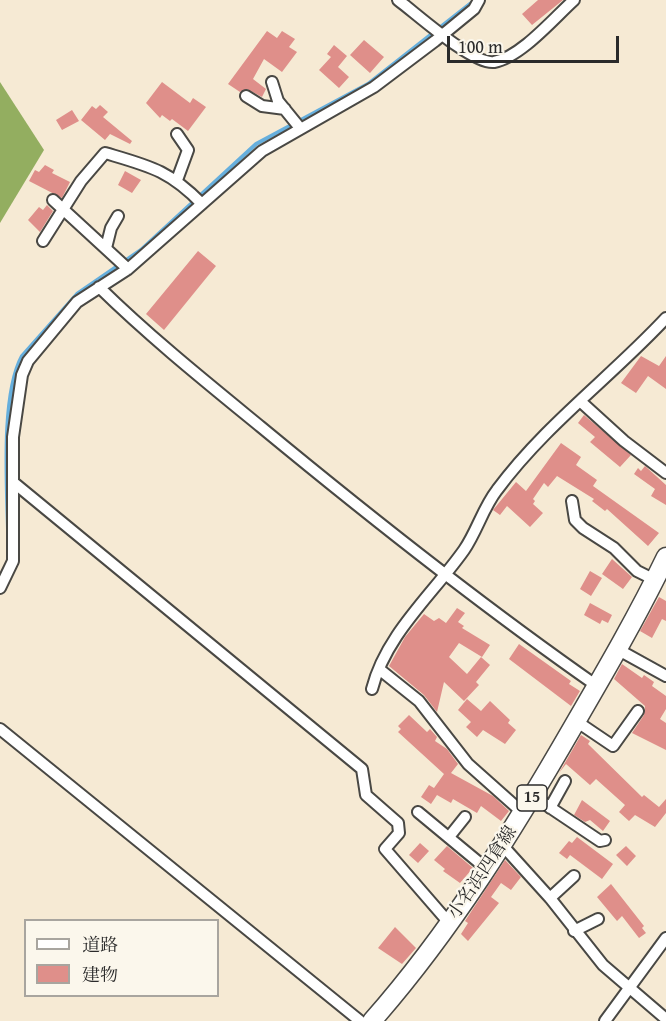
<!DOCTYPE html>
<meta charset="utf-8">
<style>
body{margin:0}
#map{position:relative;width:666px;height:1021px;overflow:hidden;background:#f6ead4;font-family:"Gentium Book Plus","Noto Serif JP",serif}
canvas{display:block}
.legend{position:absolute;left:24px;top:919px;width:195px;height:78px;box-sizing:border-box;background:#fbf7ec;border:2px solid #a8a59f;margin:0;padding:8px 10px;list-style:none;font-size:18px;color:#2b2b2b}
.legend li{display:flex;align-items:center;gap:12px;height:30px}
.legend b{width:30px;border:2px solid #a8a59f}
.scale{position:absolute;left:447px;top:36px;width:172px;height:27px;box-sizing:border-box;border:3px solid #2b2b2b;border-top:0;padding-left:8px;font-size:18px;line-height:21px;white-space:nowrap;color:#2b2b2b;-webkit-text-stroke:4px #fbf7ec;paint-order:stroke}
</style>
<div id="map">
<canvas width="666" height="1021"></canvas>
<ul class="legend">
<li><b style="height:8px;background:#fff"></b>道路</li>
<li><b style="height:16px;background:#df8f8a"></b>建物</li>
</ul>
<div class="scale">100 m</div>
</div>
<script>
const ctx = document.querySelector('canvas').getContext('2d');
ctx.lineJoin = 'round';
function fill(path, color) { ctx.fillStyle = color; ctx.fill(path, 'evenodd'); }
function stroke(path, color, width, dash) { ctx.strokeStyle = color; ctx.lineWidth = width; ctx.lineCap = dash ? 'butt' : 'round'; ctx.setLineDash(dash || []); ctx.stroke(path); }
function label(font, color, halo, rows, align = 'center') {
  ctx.font = font + ' "Gentium Book Plus","Noto Serif JP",serif'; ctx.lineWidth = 4.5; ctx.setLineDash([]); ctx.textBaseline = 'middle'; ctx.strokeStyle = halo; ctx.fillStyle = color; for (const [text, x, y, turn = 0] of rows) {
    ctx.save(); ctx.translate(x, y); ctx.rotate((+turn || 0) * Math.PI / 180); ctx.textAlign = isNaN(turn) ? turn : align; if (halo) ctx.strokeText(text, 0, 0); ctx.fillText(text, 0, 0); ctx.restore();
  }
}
const forest = new Path2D(`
 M0,82l44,68 -44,73z`);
const stream = new Path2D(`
 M8,529c-1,-45 -7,-134 14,-173l55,-62 64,-44 115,-106 112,-60 107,-84`);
const building = new Path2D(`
 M538,0h25l-31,25 -10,-11z
 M267,31l10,7 5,-7 13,8 -6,8 8,5 -15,20 -18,-13 -11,20 13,10 -4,8 -15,-8 -7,3 -12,-8z
 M364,40l20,17 -14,16 -20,-18z
 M334,45l13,11 -9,11 11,10 -10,11 -20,-18 12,-13 -4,-3z
 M162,82l28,21 3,-5 13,9 -18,24 -16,-12 -2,2 -8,-6 -2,3 -14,-15z
 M100,105l8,7 -5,5 29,24 -2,3 -20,-10 -5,6 -24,-20 11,-14 4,3z
 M72,110l7,11 -17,9 -6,-10z
 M45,165l9,5 -2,3 18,9 -8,16 -33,-17 6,-11 4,2z
 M125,171l16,9 -9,13 -14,-8z
 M47,205l6,6 -13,21 -12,-12 11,-13 4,3z
 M198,251l18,15 -52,64 -18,-16z
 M641,356l18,10 7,-10v33l-18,-13 -12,17 -15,-10z
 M584,415l47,40 -11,12 -30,-25 5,-5 -17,-14z
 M561,443l20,14 -5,8 21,15 -4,6 66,47 -11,13 -41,-37 -2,2 -13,-10 2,-2 -37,-23 -9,11 -4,-4 -11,16 2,2 -2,3 10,9 -13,14 -23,-21 -7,9 -7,-5 23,-28 10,9z
 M645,466l21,19v20l-15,-9 4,-7 -21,-15 4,-6 3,3z
 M612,559l20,18 -9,12 -21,-15z
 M590,571l12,7 -11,18 -11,-7z
 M659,597l7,4v20l-4,-2 -10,19 -12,-7z
 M590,603l22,12 -4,8 -6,-3 -2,4 -16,-9z
 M457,608l8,5 -7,9 6,4 -2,2 28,17 -8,12 -23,-14 -10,14 18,17 14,-17 9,8 -14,17 3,3 -15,16 -20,-19 -7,30 -13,-17 -35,-29 16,-29 19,-23 10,7 5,-3 7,5z
 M519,644l52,37 -2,3 11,7 -9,15 -62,-47z
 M622,664l20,14 2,-3 10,7 -2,4 14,10v13l-6,10 6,4v27l-34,-17 12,-18 1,-9 -31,-27z
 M467,699l14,12 9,-10 20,19 -2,3 8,7 -11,14 -22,-14 -6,7 -11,-10 5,-5 -13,-12z
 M409,715l18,17 3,-3 7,8 -2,4 12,8 11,15 -7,9 42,23 16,15 -8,10 -20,-15 -4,7 -24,-14 -2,4 -14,-8 -6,9 -10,-7 8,-12 5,3 10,-14 -46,-42 3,-3 -3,-3z
 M581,735l9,6 -2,3 54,53 2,-2 15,12 7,-8v14l-11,14 -20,-12 -6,6 -10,-9 6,-7 -29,-26 -6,6 -24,-21 -7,9z
 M582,800l28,21 -7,10 -13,-11 -5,2 -11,-7z
 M577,837l36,27 -11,15 -32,-24 -3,4 -8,-6 10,-12 3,2z
 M420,843l9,8 -11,12 -9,-8z
 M447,846l26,22 -13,15 -17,-12 2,-2 -11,-9z
 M626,846l10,10 -9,10 -11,-11z
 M505,860l16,17 -10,13 -10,-7 -10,14 8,6 -31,38 -7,-7 7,-11 -3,-2z
 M611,884l33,42 -2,2 4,5 -7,5 -17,-22 -5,5 -20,-24z
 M395,927l21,21 -14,16 -24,-16z`);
const street = new Path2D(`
 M398,0c19,14 75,65 96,62 27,-5 60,-44 80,-62
 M272,82l6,19 22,27
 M246,96l16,10 23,3
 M177,134l11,16 -11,30
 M53,200l75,69
 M43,241l38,-60 24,-28c44,13 64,17 97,51
 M106,248l5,-20 7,-12
 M99,287c51,50 107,95 162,140 109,90 220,178 336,259
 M580,401l44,40 42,32
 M13,482l349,287 4,26 32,28 1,10 -14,16 65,75
 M572,501l3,19 8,8 31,20 23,23 18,9
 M0,588l13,-27v-124l9,-62 6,-14 49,-59 51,-33 134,-118 112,-64 61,-46 39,-32 5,-9
 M617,649l49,27
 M379,669l40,32 49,63 55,49
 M372,689c14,-55 61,-95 92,-139 13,-19 19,-42 33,-60 48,-65 114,-113 169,-172
 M576,721l37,25 25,-35
 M0,729l360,292
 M533,796l67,45 5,-1
 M550,808l15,-27
 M418,812l70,58
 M449,837l16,-20
 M503,846l47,52 53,67 63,54
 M550,898l24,-22
 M574,931l24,-12
 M605,1021l61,-83`);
const primary = new Path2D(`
 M372,1021c80,-91 142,-192 202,-296 32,-55 64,-110 92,-168`);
const shields = [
 [532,798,30]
];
const shieldNames = [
 ["15",532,798]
];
const streetNames = [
 ["小名浜四倉線",483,873,-56]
];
fill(forest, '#93ae60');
stroke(stream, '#66afdd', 4);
fill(building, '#df8f8a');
stroke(street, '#494844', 14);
stroke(primary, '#494844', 21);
stroke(street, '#fff', 10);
stroke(primary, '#fff', 18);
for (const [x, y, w] of shields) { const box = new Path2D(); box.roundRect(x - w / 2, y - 13, w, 26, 4.5); ctx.fillStyle = '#fbf7ec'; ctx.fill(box); stroke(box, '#2b2b2b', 1.5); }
label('bold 16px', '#2b2b2b', null, shieldNames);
label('18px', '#2b2b2b', '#fbf7ec', streetNames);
</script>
